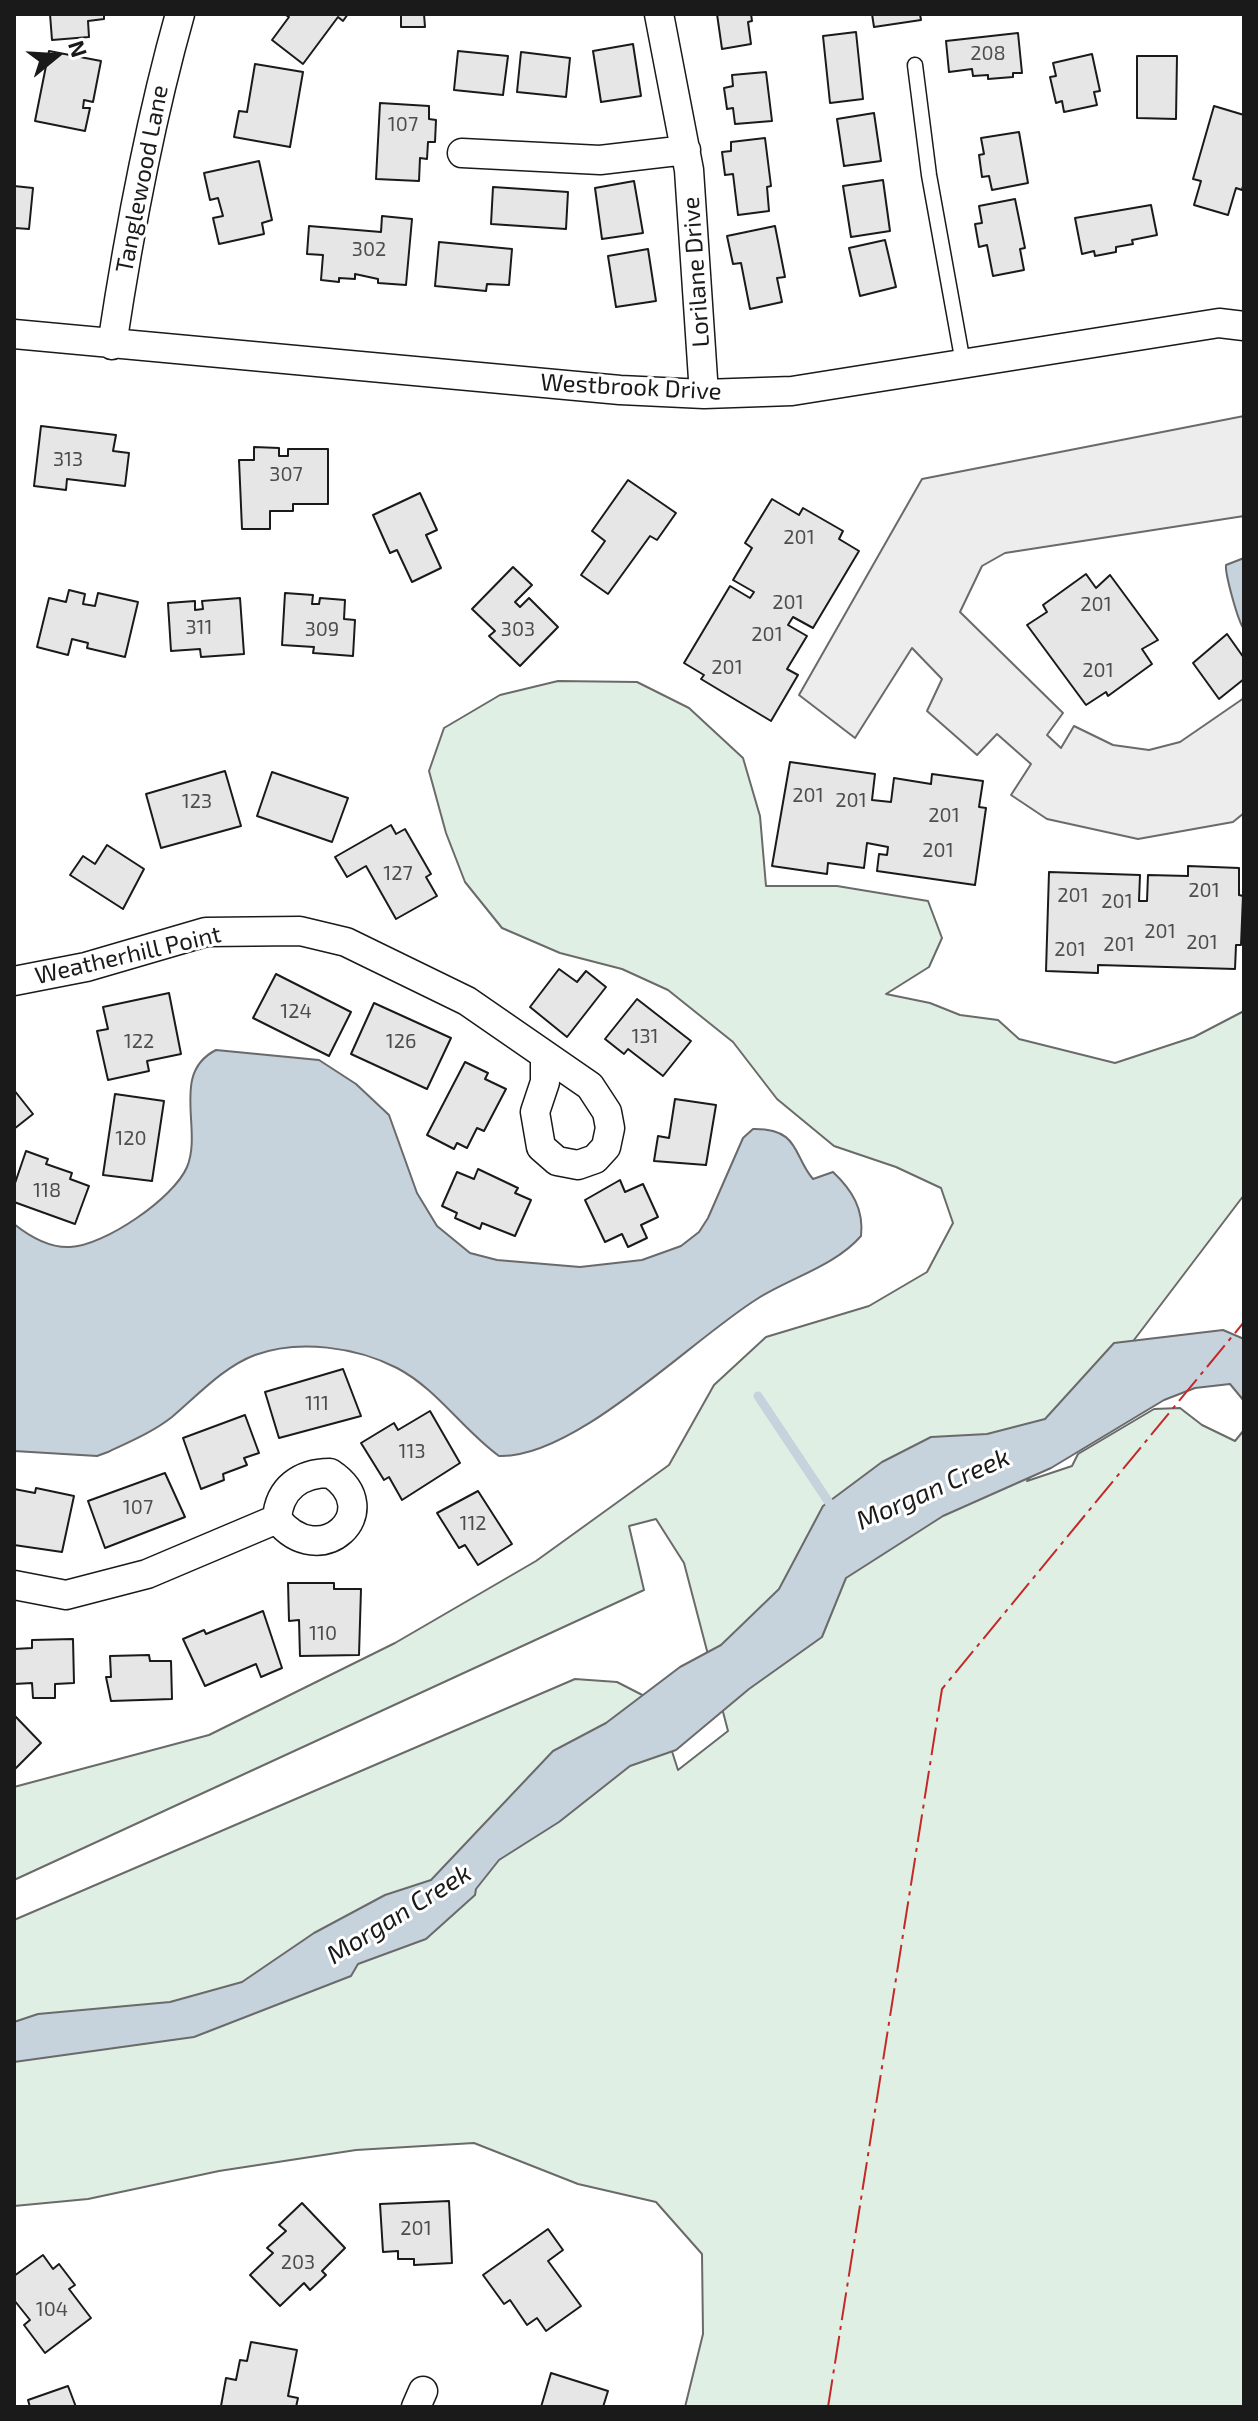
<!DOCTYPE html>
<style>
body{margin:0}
#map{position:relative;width:1258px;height:2421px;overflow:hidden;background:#fff;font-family:"Exo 2",sans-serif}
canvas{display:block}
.frame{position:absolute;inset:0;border:16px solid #1a1a1a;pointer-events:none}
.north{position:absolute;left:16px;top:16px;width:80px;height:80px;-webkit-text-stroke:6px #fff;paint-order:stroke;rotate:72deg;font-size:22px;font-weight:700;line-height:32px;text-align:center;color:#1a1a1a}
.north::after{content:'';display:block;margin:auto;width:28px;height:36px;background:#1a1a1a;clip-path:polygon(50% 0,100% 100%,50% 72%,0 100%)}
</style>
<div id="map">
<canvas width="1258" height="2421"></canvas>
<div class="frame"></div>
<div class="north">N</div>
</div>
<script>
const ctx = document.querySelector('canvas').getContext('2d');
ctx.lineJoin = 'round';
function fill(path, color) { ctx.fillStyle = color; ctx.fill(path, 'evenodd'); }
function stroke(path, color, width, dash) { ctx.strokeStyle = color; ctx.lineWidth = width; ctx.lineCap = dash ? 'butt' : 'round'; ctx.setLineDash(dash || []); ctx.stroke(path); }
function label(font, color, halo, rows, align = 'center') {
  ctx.font = font + ' "Exo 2",sans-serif'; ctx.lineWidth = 6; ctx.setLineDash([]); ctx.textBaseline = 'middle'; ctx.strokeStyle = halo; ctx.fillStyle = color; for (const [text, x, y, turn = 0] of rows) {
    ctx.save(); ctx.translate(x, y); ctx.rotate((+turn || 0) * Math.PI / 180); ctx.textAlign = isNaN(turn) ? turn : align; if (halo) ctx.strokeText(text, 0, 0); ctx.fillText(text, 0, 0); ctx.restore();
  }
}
const green = new Path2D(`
 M558,681l79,1 52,26 54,50 17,58 6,70h71l91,15 14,37 -13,29 -43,27 44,9 30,12 38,5 21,19 96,24 79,-26 50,-26v184l-217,286 45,-15 6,-12 76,-45 26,-1 22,17 33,16 9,-11v977h-559l18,-73 -1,-80 -46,-52 -78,-18 -104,-41 -118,7 -137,21 -131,28 -74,7v-286l561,-241 42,3 39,20 22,68 50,-39 -44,-168 -28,-44 -27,7 15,64 -630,290v-93l195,-52 186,-92 141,-82 133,-96 45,-80 52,-48 103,-31 58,-34 26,-49 -12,-35 -45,-21 -62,-21 -57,-47 -44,-57 -65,-52 -46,-21 -62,-16 -58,-25 -37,-46 -19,-49 -17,-62 15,-43 56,-33z`);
const parking = new Path2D(`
 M1244,416v100l-239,37 -23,13 -22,46 103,101 -16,22 14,13 13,-22 39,19 36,5 31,-8 64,-44v115l-11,9 -95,17 -91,-20 -36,-24 20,-31 -34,-30 -20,21 -50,-44 15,-32 -30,-31 -57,90 -56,-43 123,-216z`);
const water = new Path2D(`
 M1244,558v71c-6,-7 -19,-55 -18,-64z
 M216,1050l103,10 37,24 33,31 28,78 20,33 33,27 27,7 83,7 62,-7 39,-14 18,-14 9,-14 35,-80 10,-9c47,-1 40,27 60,50l20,-7c19,18 31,37 28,64 -26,30 -71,42 -104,63 -66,41 -182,160 -258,157 -36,-26 -62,-67 -102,-88 -41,-21 -98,-29 -142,-13 -32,12 -58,41 -83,62 -19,15 -43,25 -64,35l-11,4 -83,-5v-227c15,12 36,24 56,23 34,-1 104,-49 117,-80 16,-38 -17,-94 29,-117z
 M1223,1330l21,9v62l-14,-17 -35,4 -31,12 -113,68 -108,48 -97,62 -24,59 -73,52 -73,61 -46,16 -71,56 -60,38 -23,29 -1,6 -49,44 -68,25 -7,12 -157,61 -180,25v-40l24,-8 132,-12 72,-20 72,-49 71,-38 46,-15 122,-129 53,-28 74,-56 41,-22 58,-56 44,-83 59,-44 49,-25 56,-3 58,-15 69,-76z`);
const stream = new Path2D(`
 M758,1396l76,114`);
const building = new Path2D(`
 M50,14h54v5l-16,2 1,16 -37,3z
 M284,14h64l-5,7 -5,-4 -35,47 -31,-24 17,-23z
 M401,14h23l1,13h-24z
 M717,14h34l1,7 -4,1 3,22 -29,5z
 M872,14h48l1,6 -47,7z
 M856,32l7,67 -33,4 -7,-67z
 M1018,33l4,40h-9v4l-25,2v-4l-15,1 -1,-7 -23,3 -3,-31z
 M633,44l8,52 -40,6 -8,-51z
 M49,51l52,10 -8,41 -9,-2 -1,8h7l-5,23 -50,-10z
 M458,51l50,5 -5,39 -49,-5z
 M521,52l49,6 -4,39 -49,-5z
 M1092,54l8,37 -6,1 3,13 -33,7 -2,-11 -6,2 -6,-26 6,-1 -3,-13z
 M1137,56h40l-1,63 -39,-1z
 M255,64l48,8 -13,75 -56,-10 5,-26 8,1z
 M766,72l6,49 -37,3 -2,-16 -6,1 -3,-21 9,-2 -1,-11z
 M380,103l49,3v13l7,1 -1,22h-7l-1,17 -7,-1 -1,23 -43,-2z
 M1214,106l30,9v67l-2,8 -6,-2 -8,27 -34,-10 7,-24 -8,-2z
 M874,113l7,48 -37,5 -7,-47z
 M1019,132l9,51 -36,7 -3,-14 -7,1 -3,-22 5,-1 -3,-16z
 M765,138l6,48 -4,1 2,24 -31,4 -5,-41 -8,1 -3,-23 9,-1v-9z
 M259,161l13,59 -10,3 2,11 -45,10 -6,-26 10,-2 -5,-18 -8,2 -6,-27z
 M883,180l7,51 -39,6 -8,-51z
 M634,181l9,52 -41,6 -7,-51z
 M14,186l19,2 -4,41 -14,-1 -1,8z
 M493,187l75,5 -2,37 -75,-5z
 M1015,199l10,49 -5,1 4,21 -31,6 -6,-31 -8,2 -4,-23 7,-1 -3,-17z
 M1151,205l6,30 -25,5 1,4 -17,3v5l-21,4 -1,-5 -12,3 -7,-36z
 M382,216l30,3 -6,66 -28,-2v-4l-23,-5v5l-16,-1v4l-18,-2 2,-25 -16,-1 2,-28 72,6z
 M775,226l10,51 -8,1 5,24 -32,7 -9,-46 -8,1 -6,-28z
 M885,240l11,47 -36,9 -11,-48z
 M439,242l73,7 -3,36 -22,-1 -1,7 -51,-5z
 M648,249l8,52 -40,6 -8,-51z
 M41,426l75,9 -3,16 16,2 -4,33 -58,-7 -1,11 -32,-4z
 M254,447l25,1v8h9v-7h40v55h-35v7h-23v18h-28l-3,-69h15z
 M628,480l48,33 -19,27 -7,-4 -42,58 -27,-19 24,-34 -13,-10z
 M420,493l17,37 -11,5 15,33 -29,14 -15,-32 -7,3 -17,-38z
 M772,499l27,16 4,-7 40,23 -4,8 20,12 -46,77 -20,-11 -5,8 19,11 -20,33 11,6 -27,46 -70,-42 3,-4 -20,-12 46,-77 20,12 4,-6 -21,-12 19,-32 -7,-5z
 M513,567l19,18 -17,17 5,5 9,-9 29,29 -38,39 -31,-30 6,-5 -23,-22z
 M1086,574l10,14 14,-13 48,65 -16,9 10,15 -44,32 -2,-4 -20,13 -59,-80 20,-13 -4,-7z
 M69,590l16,4 -2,10 12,2 3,-13 40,9 -13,55 -38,-9 1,-5 -16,-4 -4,16 -31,-8 12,-49 17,4z
 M285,593l28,2 -1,9h7l1,-6 25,2 -1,19 11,1 -2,36 -40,-3 1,-6 -32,-2z
 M240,598l4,56 -43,3 -1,-8 -29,2 -3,-48 27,-2v9l8,-1 -1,-8z
 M1227,634l17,24v21l-25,20 -26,-36z
 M790,762l85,12 -3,26 19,2 3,-24 37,6 1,-10 51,7 -4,26 7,1 -11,77 -98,-14 2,-17 8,1 1,-8 -21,-4 -3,25 -36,-5 -1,11 -55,-8z
 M225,771l16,55 -80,22 -15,-54z
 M272,772l76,26 -16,44 -75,-26z
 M391,825l5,9 9,-5 26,45 -5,3 11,19 -41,23 -30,-53 -19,11 -12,-20z
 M107,845l37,24 -21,40 -53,-34 13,-19 12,8z
 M1188,866l51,2v27l4,1 -2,49h-5l-1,24 -137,-4v8l-52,-2 3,-99 91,3 -1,26h8l1,-26 40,1z
 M559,969l18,13 9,-11 20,16 -39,50 -37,-30z
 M276,974l75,38 -22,44 -76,-38z
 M169,993l12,61 -34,7 2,10 -41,9 -11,-49 11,-2 -5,-22z
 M637,999l54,42 -28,35 -35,-27 -4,5 -19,-15z
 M374,1003l77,35 -24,51 -76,-35z
 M465,1062l23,11 -3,6 21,10 -22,42 -7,-3 -10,20 -10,-5 -3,6 -27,-14z
 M14,1090l19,24 -19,15z
 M115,1094l49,7 -12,80 -49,-6z
 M675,1099l41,6 -10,60 -52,-4 4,-25 11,2z
 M26,1151l22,8 -2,5 26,9 -2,6 19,7 -14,38 -61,-22v-16z
 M478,1169l40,19 -3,5 16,7 -16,36 -33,-13 -2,6 -25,-11 2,-5 -15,-7 15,-34 17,7z
 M620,1180l5,12 18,-8 15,33 -17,8 6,13 -19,9 -6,-13 -17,8 -20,-42z
 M343,1369l18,47 -82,22 -14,-46z
 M430,1411l30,52 -58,37 -13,-23 -5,3 -23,-37 33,-20 4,7z
 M245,1415l14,38 -15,5 3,7 -24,9 1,6 -23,9 -18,-51z
 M165,1473l20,44 -80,31 -17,-47z
 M36,1488l38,8 -12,56 -48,-7v-56l21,4z
 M478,1491l34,53 -34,21 -13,-20 -6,3 -22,-35z
 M288,1583h46v6h27l-2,66 -59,1 -1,-36 -10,1z
 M263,1611l19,57 -21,9 -5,-13 -51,22 -22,-47 21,-9 2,4z
 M73,1639l1,44 -19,1v14h-22l-1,-15 -18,1v-35l18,-1v-8z
 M149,1655l1,6h21l1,38 -61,2 -5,-24h5l-1,-21z
 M14,1715l27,28 -27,27z
 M449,2201l3,62 -38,2v-6h-16v-8l-15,1 -3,-48z
 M302,2203l43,45 -23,23 4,4 -16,15 -6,-7 -24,23 -30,-31 23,-22 -6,-5 19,-17 -7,-6z
 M548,2229l15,21 -15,11 33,45 -35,25 -9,-13 -10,7 -17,-25 -6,4 -21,-29z
 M43,2255l10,14 6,-5 16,21 -6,4 22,29 -46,35 -21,-28 6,-5 -16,-20v-24z
 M251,2342l46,8 -9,46 10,2 -2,9 -75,-1 5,-28 10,2 4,-20 7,1z
 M551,2373l57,18 -5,16h-62z
 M68,2386l8,21h-46l-2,-7z`);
const service = new Path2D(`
 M915,65l14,110 34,188`);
const minor = new Path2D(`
 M659,14l30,156 15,224
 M462,153l138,7 86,-10
 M14,334l606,56 84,4 88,-3 427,-68 25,3
 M112,345c17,-113 37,-221 68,-331
 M14,981l72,-14 120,-35 94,-1 46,11 121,59 123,85 17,26 3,16 -4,19 -11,12 -17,6 -21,-4 -16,-14 -6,-35 10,-30v-24
 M330,1473c58,38 -10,101 -53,46 2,-31 24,-46 53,-46z
 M14,1585l52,10 81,-21 130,-55
 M416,2407l7,-16`);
const power = new Path2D(`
 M828,2407l114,-718 302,-367`);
const numberNames = [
 ["208",988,53],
 ["107",403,124],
 ["302",369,249],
 ["313",68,459],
 ["307",286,474],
 ["201",799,537],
 ["201",788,602],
 ["201",1096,604],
 ["311",199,627],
 ["309",322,629],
 ["303",518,629],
 ["201",767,634],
 ["201",727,667],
 ["201",1098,670],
 ["201",808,795],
 ["201",851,800],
 ["123",197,801],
 ["201",944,815],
 ["201",938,850],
 ["127",398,873],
 ["201",1204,890],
 ["201",1073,895],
 ["201",1117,901],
 ["201",1160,931],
 ["201",1202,942],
 ["201",1119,944],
 ["201",1070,949],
 ["124",296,1011],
 ["131",645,1036],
 ["122",139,1041],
 ["126",401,1041],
 ["120",131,1138],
 ["118",47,1190],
 ["111",317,1403],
 ["113",412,1451],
 ["107",138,1507],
 ["112",473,1523],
 ["110",323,1633],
 ["201",416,2228],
 ["203",298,2262],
 ["104",52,2309]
];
const streetNames = [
 ["Tanglewood Lane",142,179,-79],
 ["Lorilane Drive",696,272,-94],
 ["Westbrook Drive",631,387,3],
 ["Weatherhill Point",128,955,-13]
];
const waterNames = [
 ["Morgan Creek",933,1489,-24],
 ["Morgan Creek",399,1914,-32]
];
fill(green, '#e0efe3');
stroke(green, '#6a6a6a', 2);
fill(parking, '#ededed');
stroke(parking, '#6a6a6a', 2);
fill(water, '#c6d2dc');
stroke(water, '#6a6a6a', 2);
stroke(stream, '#c6d2dc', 9);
fill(building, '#e6e6e6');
stroke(building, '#1a1a1a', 2);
stroke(service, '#1a1a1a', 17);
stroke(minor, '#1a1a1a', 31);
stroke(service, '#fff', 14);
stroke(minor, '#fff', 28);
stroke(power, '#c62828', 2, [28, 6, 4, 6]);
label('20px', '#4d4d4d', null, numberNames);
label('24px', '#1a1a1a', '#fff', streetNames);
label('italic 26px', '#1a1a1a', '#fff', waterNames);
</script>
